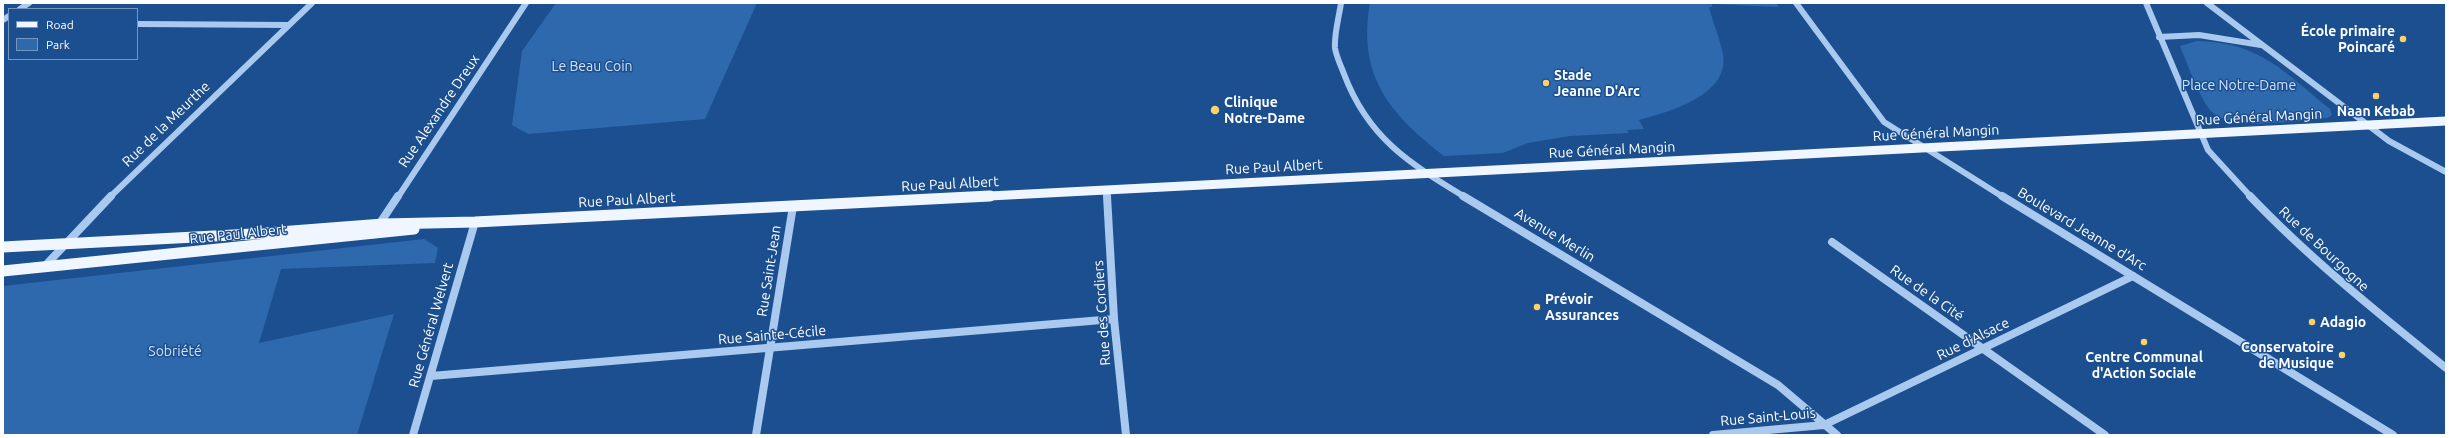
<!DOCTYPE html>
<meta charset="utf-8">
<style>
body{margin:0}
#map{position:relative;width:2449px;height:438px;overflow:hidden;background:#1b4f8f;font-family:Ubuntu,sans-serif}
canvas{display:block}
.frame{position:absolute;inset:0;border:4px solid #fff;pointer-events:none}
.legend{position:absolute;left:8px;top:8px;width:130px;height:52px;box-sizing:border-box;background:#1b4f8f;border:1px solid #7695bc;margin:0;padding:5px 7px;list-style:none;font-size:12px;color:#fff}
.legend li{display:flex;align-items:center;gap:8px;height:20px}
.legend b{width:20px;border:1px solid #7695bc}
</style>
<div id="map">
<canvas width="2449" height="438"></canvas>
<div class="frame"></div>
<ul class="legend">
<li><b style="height:5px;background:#f0f6ff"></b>Road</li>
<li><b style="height:11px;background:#2e69ad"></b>Park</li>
</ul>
</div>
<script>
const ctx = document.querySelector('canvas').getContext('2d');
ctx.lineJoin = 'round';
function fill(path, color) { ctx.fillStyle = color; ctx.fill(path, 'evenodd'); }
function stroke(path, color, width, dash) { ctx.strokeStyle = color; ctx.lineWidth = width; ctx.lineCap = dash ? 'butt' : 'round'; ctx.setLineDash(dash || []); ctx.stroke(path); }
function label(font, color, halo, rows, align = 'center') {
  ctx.font = font + ' Ubuntu,sans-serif'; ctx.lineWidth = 3; ctx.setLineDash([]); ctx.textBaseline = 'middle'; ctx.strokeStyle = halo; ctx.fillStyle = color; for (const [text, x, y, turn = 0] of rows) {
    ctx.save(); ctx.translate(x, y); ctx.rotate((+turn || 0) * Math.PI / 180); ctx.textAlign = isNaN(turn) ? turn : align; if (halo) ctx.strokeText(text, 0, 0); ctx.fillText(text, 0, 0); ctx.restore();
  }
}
const green = new Path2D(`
 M556,3h201l-52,116 -177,15 -16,-9 10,-74z
 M1370,3h406l3,4 -67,-3v3h-3c4,16 11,32 14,47 7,42 -55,58 -84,66l5,9 -17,1 2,3 -59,3 -42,7 -25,10 -59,3c-54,-42 -87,-80 -74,-153z
 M2197,41c63,1 87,31 133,68l2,6 -5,3c-28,2 -98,15 -117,-8 -9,-10 -24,-49 -30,-64z
 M424,239l14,9 -3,15 -154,6 -22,74 135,-29 -37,121h-354v-149z`);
const minorFar1 = new Path2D(`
 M1341,3c-2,14 -7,31 -6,45 1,8 6,18 9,26 24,64 65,89 121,123
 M1796,3l88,119 119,75
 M2146,3l62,147 43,47
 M2207,3l182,138 57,31
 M20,9l9,-6
 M3,20l6,-4
 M137,24l152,1
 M2159,37l40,-2 62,10
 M1107,190v7
 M110,197l202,-194
 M398,197l128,-194`);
const minor = new Path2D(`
 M1107,196l7,123 12,116
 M1463,196l315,189 59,50
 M2002,196l391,239
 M2250,196c60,63 128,117 196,172
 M378,226l20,-30
 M1832,242l273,193
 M44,267l67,-71
 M431,376l683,-57
 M413,435l62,-213
 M756,435l37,-229
 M1713,435l111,-10 309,-149`);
const majorFar1 = new Path2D(`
 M970,197l1476,-76`);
const major = new Path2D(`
 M3,247l250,-13 130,-10 92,-2 515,-26
 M3,271l411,-42`);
const markers = [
 [2403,39,4,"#ffd166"],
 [1546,83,4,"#ffd166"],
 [2376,96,4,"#ffd166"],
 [1215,110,5,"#ffd166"],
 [1537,307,4,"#ffd166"],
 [2312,322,4,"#ffd166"],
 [2144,342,4,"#ffd166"],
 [2342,355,4,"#ffd166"]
];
const poiNames = [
 ["École primaire",2395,31,"right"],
 ["Poincaré",2395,47,"right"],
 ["Stade",1554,75],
 ["Jeanne D'Arc",1554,91],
 ["Clinique",1224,102],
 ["Notre-Dame",1224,118],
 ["Naan Kebab",2376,111,"center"],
 ["Prévoir",1545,299],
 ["Assurances",1545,315],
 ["Adagio",2320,322],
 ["Conservatoire",2334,347,"right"],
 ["de Musique",2334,363,"right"],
 ["Centre Communal",2144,357,"center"],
 ["d'Action Sociale",2144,373,"center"]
];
const parkNames = [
 ["Le Beau Coin",592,66],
 ["Place Notre-Dame",2239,85],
 ["Sobriété",175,351]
];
const streetNames = [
 ["Rue Alexandre Dreux",439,111,-56],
 ["Rue Général Mangin",2259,117,-3],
 ["Rue de la Meurthe",166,124,-44],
 ["Rue Général Mangin",1936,133,-3],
 ["Rue Général Mangin",1612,150,-3],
 ["Rue Paul Albert",1274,167,-3],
 ["Rue Paul Albert",950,184,-3],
 ["Rue Paul Albert",627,200,-3],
 ["Boulevard Jeanne d'Arc",2082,229,31],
 ["Rue Paul Albert",238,234,-6],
 ["Avenue Merlin",1555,235,31],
 ["Rue de Bourgogne",2324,249,43],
 ["Rue Saint-Jean",769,271,-81],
 ["Rue de la Cité",1927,293,35],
 ["Rue des Cordiers",1102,313,-94],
 ["Rue Général Welvert",431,325,-74],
 ["Rue Sainte-Cécile",772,335,-5],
 ["Rue d'Alsace",1973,339,-26],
 ["Rue Saint-Louis",1768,417,-5]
];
fill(green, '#2e69ad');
stroke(minorFar1, '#a9c9ee', 6);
stroke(minor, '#a9c9ee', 8);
stroke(majorFar1, '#f0f6ff', 9);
stroke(major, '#f0f6ff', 11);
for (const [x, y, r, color] of markers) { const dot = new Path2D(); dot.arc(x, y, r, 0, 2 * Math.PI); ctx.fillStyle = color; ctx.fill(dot); stroke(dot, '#1b4f8f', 1.5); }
label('bold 14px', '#fff', '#1b4f8f', poiNames, 'left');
label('14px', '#cfe3fa', '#1b4f8f', parkNames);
label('14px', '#fff', '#1b4f8f', streetNames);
</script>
